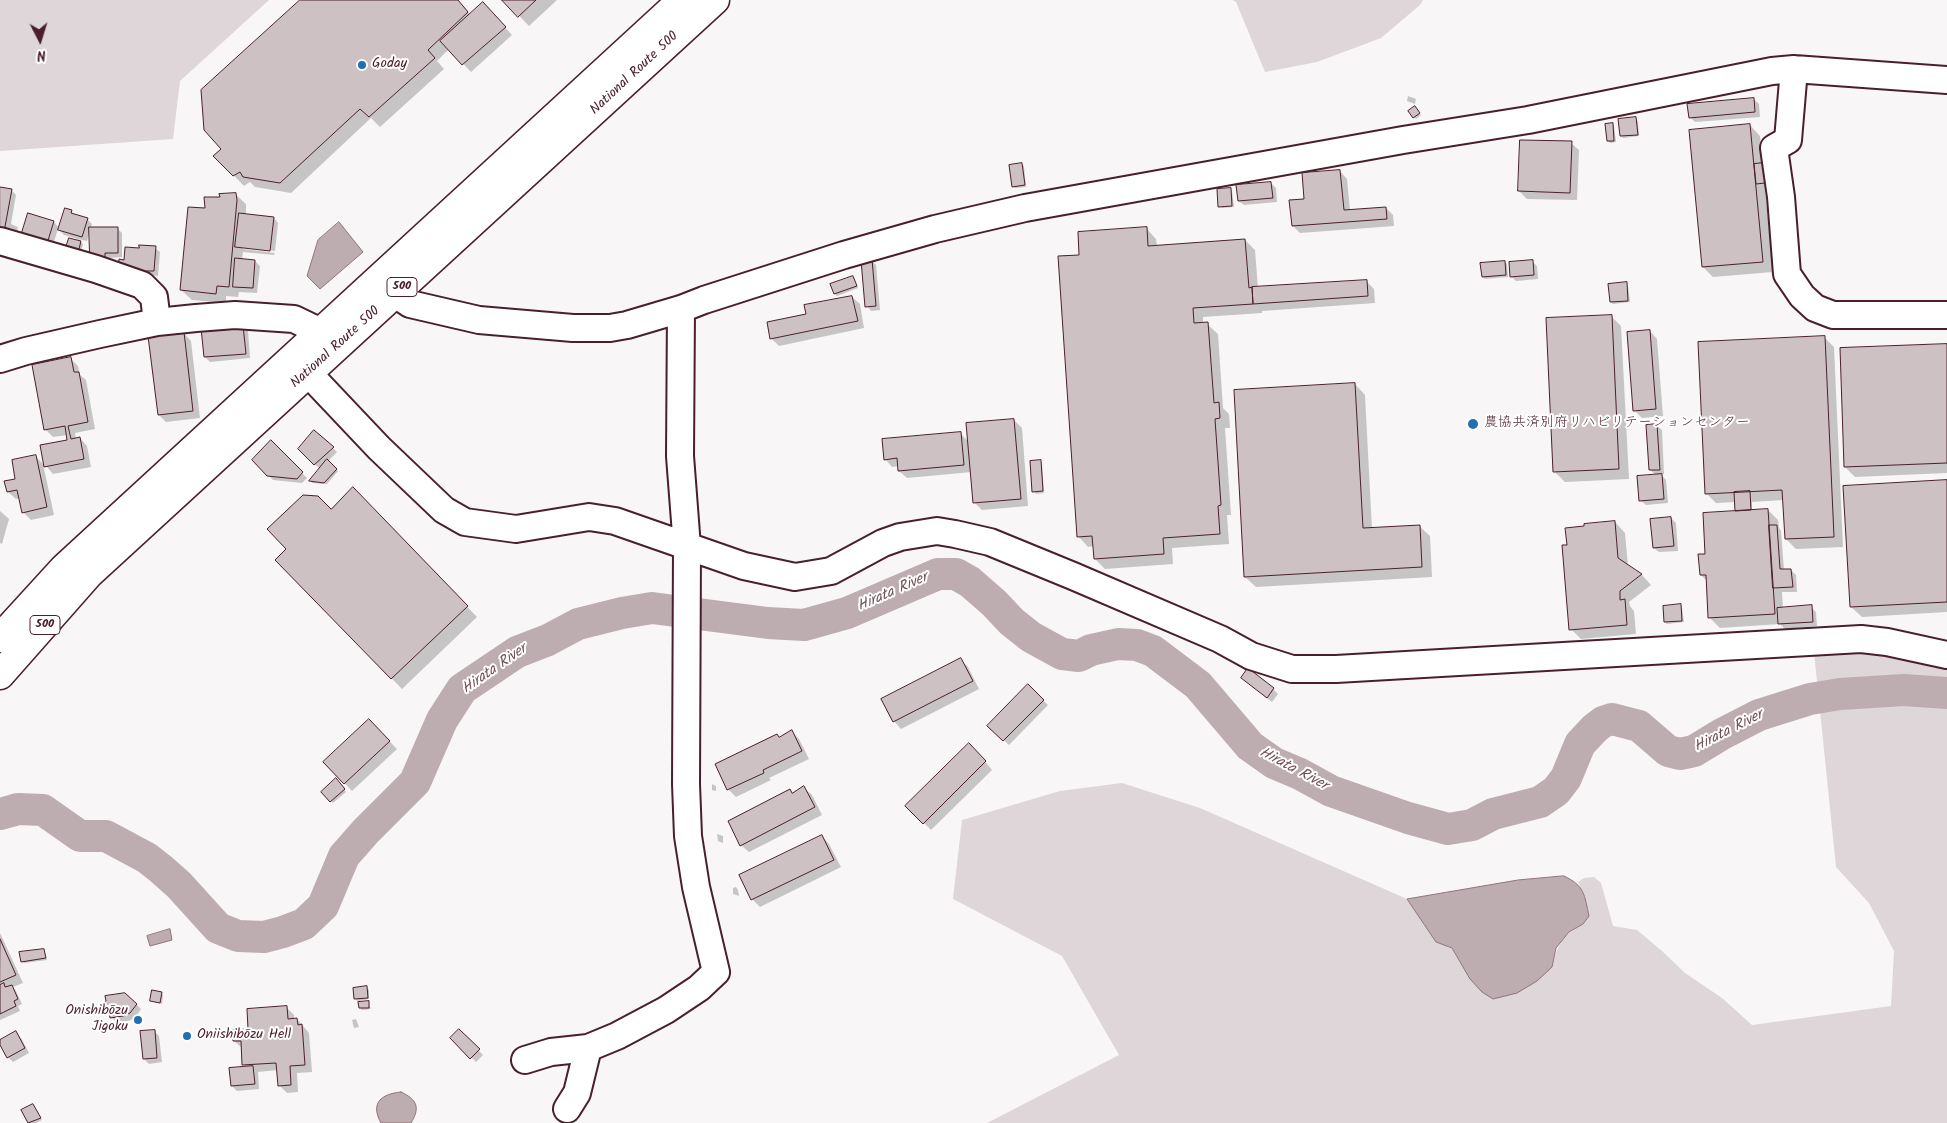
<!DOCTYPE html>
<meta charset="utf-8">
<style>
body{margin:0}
#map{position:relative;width:1947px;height:1123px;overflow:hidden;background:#f8f6f7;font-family:Kalam,sans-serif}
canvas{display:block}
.north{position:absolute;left:15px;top:15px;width:50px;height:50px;-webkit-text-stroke:4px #fff;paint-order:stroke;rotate:175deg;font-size:14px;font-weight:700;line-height:20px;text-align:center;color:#4a1f2b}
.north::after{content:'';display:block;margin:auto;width:18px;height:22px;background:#4a1f2b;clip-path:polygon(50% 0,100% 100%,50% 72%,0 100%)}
</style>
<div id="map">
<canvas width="1947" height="1123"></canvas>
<div class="north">N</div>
</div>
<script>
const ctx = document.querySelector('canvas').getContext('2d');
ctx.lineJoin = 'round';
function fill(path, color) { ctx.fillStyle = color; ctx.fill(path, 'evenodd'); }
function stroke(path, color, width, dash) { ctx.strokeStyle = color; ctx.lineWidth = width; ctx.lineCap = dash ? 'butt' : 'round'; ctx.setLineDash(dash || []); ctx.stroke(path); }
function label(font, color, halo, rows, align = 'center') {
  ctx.font = font + ' Kalam,"Klee One",sans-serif'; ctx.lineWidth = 4; ctx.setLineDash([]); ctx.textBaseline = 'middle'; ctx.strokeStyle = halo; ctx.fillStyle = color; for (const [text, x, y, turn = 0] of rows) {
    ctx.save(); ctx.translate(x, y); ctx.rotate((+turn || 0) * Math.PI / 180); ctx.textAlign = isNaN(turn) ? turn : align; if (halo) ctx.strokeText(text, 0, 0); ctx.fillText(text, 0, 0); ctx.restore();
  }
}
const green = new Path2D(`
 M0,0h269l-89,81 -7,58 -173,12z
 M1233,0h190l-3,5 -39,33 -64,24 -52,10 -29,-70z
 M1872,648l75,15v460h-960l132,-68 -57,-99 -109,-57 9,-79 98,-29 62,-8 78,25 207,91 29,43 16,6 18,31 82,-12c5,-22 11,-32 31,-43l2,-26 -7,-16 6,-4 10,-1 7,6 12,43 24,4 25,21 23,22 37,25 30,27 139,-19 3,-55 -25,-48 -33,-36 -22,-215z`);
const water = new Path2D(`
 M339,222l24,30 -43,37 -13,-13 11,-36z
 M1564,876c21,10 20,18 25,40l-6,8 -14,8 -13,16 -4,19 -15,14 -20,12 -24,6 -11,-7 -12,-13 -18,-31 -16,-6 -29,-43 111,-19z
 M170,929l2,11 -22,6 -3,-10z
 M401,1092c17,8 19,16 10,31h-30c-11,-20 0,-29 20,-31z`);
const shadow = new Path2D(`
 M302,0h156l13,15 19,-4 22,24 -41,37 -22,-23 -12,12 7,8 -64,58 -9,-9 -80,75 -36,-6 -5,-5 -6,4 -29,-30 8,-7z
 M504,0h53l-28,26z
 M1408,96l8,3 -1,5 -8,-3z
 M1754,99l5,5 1,13 -65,5 -5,-5z
 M1417,110l4,5 -5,4 -2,-2z
 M1635,119l3,2 1,15 -16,2 -2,-2z
 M1612,124l2,2 2,16 -6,1 -2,-2z
 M1750,125l10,11 3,28 16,23 -14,1 8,84 -60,5 -10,-10z
 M1571,143l8,7 -2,50 -50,-1 -8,-8z
 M1022,164l2,2 2,21 -11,1 -2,-2z
 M1340,171l7,8 3,31 36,-2 7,7 1,11 -94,7 -7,-7 12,-26z
 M1271,183l5,5 1,14 -33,3 -5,-4z
 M0,189l11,1 5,5 -5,29 7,3 -1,4 -7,-3 -1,8 -9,-2z
 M1230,189l2,2 2,16 -12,1 -2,-2z
 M235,194l11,10v11l28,3 4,5 -3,28 -32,-4v2l32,4 -1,2 -31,-3 -1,8 13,1 5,5 -3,27 -18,-1 -1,5 -12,-1v7l-34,-3 -11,-10 26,-81 15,-11z
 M71,211l5,5 11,3 5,5 -1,4h26l5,5v24l-13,1v8h-10l-8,-13 -1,-21 -3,9 -9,-2 5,5 -4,15 -1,-20 -14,-4 -6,-6 -7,22 -14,-4 17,-25 6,7z
 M1146,228l10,11 1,7 88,-6 10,10 3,38 108,-7 8,8 1,14 -113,8v2l-59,4v7h4l11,10 5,74 6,6 1,14h-5l6,87h-4l2,29 -57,4 1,16 -68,5 -10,-10 -1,-13 -6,1 -10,-11 3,-280z
 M155,248l5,4 -2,24 -8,-1 -25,-14z
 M871,260l5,5 4,45 -9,1 -4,-5z
 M1532,261l5,5 1,13 -22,2 -5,-5z
 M1505,262l2,2 1,13 -23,2 -2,-2z
 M853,277l5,11 -21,8 -2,-2z
 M1626,284l2,2 2,16 -17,2 -2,-2z
 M852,297l8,7 4,24 -85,18 -8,-8 36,-23z
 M1611,316l10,10 8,153 -64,3 -10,-10z
 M243,326l5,5 2,27 -40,4 -5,-5z
 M1650,331l7,8 6,77 -21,2 -8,-8z
 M184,333l7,8 9,77 -34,4 -7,-7z
 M1824,337l10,10 9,200 -47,2 -10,-10 -2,-39 -32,2v9l16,-1 10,10 1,8 2,3 3,39h7l5,5 1,17h-15l1,17 28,-2 5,5 1,14 -32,3 -5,-5 -60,4 -11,-11 -2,-36 -6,-6 6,-20 30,-43 -1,-10 -20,1 -10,-10z
 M1947,345v128l-92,4 -10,-10z
 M71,359l7,7 2,9 6,5 9,49 -20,4 1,6 4,-1 7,8 4,21 -38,7 -7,-8 23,-26 -1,-5 -15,2 -7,-7 -13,-64z
 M1355,384l10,11 7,134 47,-3 11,10 2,41 -176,10 -11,-10z
 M1014,420l8,8 6,78 -46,4 -8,-8 -2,-30 -65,6 -8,-7v-5l-7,1 -7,-8 75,-26 9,9z
 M1657,426l5,4 2,44h-3l5,6 2,23 -22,2 -5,-4 15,-26 -6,-5z
 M271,442l36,36 -5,5 -29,-3 -20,-20z
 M333,448l4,4 -9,9 10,10 -11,13 -15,-1 -1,-2 9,-12 -21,-20z
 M35,456l8,8 11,51 -23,5 -8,-8 -3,-14 -4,1 -8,-7 -2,-10 11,-2z
 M1040,461l2,2 2,30 -8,1 -2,-3z
 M1947,482v130l-85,5 -11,-10z
 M353,489l124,128 -75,72 -125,-129z
 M0,511l9,8 -7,25 -2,-1z
 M1671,518l5,5 2,28 -19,1 -5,-4z
 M1615,522l10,11 3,33 14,9 9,10 -22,17 1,4 4,5 2,23 -55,5 -10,-10 -3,-83z
 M1680,606l2,2 2,14 -17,2 -2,-2z
 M961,660l7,7 11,22 -78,40 -7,-8z
 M1242,678l31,11 5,5 -6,8z
 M1028,686l20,19 -39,40 -20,-19z
 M369,720l28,29 -45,42 -27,-29z
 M792,732l7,7 10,20 -40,19 2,2 -35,17 -8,-8 -12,-24z
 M977,752l15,18 -61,60 -24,-24z
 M336,780l10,12 -13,11 -11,-11z
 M712,784l4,2v5l-4,-1z
 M804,788l8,7 10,20 -73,37 -8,-7 49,-55 3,4z
 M717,834l6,2v7l-5,-2z
 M822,836l7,8 12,23 -81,40 -8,-8z
 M736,887l2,3 1,6 -6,-2v-6z
 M0,933l23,50 -10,4 3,4 6,13 -4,2 2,5 -20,9z
 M44,950l3,10 -23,3 -2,-2z
 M367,988l2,2v9l-12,2 -2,-3z
 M161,993l2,2 -1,9 -11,-4z
 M368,1002l3,7 -9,1 -2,-2z
 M136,1004l5,5 -6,9 -7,3 -12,1 -11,-12z
 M286,1007l8,8v4h3l12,14 3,39 -15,1 1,19 -11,1 -8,-8 -1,-15 -20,2 1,17 -22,2 -5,-5 15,-18 -3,-3 -2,-17 -8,-7z
 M356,1019l3,8 -5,1 -2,-8z
 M154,1031l5,5 3,26 -13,2 -5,-5z
 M459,1031l24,24 -7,7 -24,-24z
 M16,1033l5,5 8,15 -16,9 -5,-5 -8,-16z
 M33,1105l9,15 -6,3h-7l-6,-13z`);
const river = new Path2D(`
 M0,814l18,-5 25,1 37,26h26l41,22 14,11 18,16 39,43 20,8 26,1 19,-5 21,-8 19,-18 21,-50 22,-25 49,-49 27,-62 20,-31 55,-37 31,-12 30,-16 44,-11 30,-5 116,15 36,2 43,-12 91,-39h18l14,8 24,21 18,19 19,15 31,17 17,2 12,-6 27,-6 19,1 16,6 45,34 52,61 24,17 26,11 31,17 77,27 40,11 24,-4 21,-11 47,-12 16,-11 10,-13 14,-34 15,-16 8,-6 9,-3 27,7 29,25 12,3 14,-3 28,-17 37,-19 51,-16 30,-5 64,-4 43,3`);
const building = new Path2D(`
 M300,0h158l10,12 -40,38 7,8 -66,59 -9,-8 -80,74 -37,-6 -3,-5 -7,4 -20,-20 8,-7 -17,-19 -3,-40z
 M502,0h34l-18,17z
 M483,2l23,25 -44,38 -22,-24z
 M1754,98l1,14 -66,6 -2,-14z
 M1415,106l5,7 -7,5 -5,-7z
 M1636,117l2,18 -18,1 -2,-17z
 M1613,123l1,18h-7l-2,-17z
 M1750,124l13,138 -61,5 -13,-137z
 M1520,140l52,1 -2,52 -52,-2z
 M1773,162l1,20 -18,2 -2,-20z
 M1022,163l3,22 -13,2 -3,-22z
 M1340,170l4,40 42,-3 1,12 -95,7 -3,-26 15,-1 -2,-26z
 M1271,182l2,16 -35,3 -2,-16z
 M0,187l12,2 -8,43 -4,-1z
 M1231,188l1,18 -14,1 -1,-18z
 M236,193l1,7 -8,87 -12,-1 -1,8 -36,-4 8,-83 17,1 -1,-11h16l-1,-3z
 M65,208l7,2 -1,3 17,5 -6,19 -24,-7z
 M28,213l26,8 -8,26 -25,-11z
 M239,213l35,4 -4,34 -35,-4z
 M89,227h29v26h-13v8h-12v-7h-3z
 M1147,227l1,19 97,-7 4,49 3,-1 1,17 -60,4 1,15 14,-1 6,81 5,-1 1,16 -5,1 6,86 -3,1 2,28 -57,4 1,16 -70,5 -2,-23 -15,1 -19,-281 21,-1 -1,-23z
 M69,238l12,3 -4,16 -13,-3z
 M139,245l17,1 -2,25h-8v3l-28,-2 1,-13 5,1 1,-13 14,1z
 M235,258l20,2 -2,28 -20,-1z
 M872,259l4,47 -11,1 -4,-47z
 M1533,260l1,15 -24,2 -1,-15z
 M1505,261l1,14 -24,2 -2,-14z
 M853,276l4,10 -23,8 -4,-10z
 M1367,280l1,16 -115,8 -1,-17z
 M1627,282l1,19 -18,1 -2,-18z
 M852,296l6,25 -88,18 -3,-17 39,-8 -2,-9z
 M1612,315l7,154 -66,3 -7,-154z
 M243,325l3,29 -42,3 -3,-29z
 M1650,330l6,79 -23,2 -6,-79z
 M184,332l9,79 -35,4 -10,-79z
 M1825,336l9,201 -49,2 -3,-49 -77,4 -7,-152z
 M1947,344v119l-103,4 -4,-119z
 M71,357l3,15h5l9,50 -20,4 3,13 9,-2 4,22 -40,8 -4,-22 27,-5 -2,-14 -21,4 -12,-65z
 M1355,383l8,145 57,-3 2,42 -178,10 -10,-187z
 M1014,419l7,80 -48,4 -7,-80z
 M1657,424l3,46h-11l-3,-45z
 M314,430l20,17 -20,18 -16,-16z
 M961,432l3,33 -66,6 -1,-13 -13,2 -2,-21z
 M271,440l32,32 -6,7 -30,-3 -15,-16z
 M36,455l11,52 -25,6 -5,-23 -10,2 -3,-11 11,-2 -3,-19z
 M327,459l10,10 -13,14 -15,-2z
 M1041,460l2,31 -11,1 -2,-31z
 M1662,474l2,25 -25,2 -2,-25z
 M1947,480v122l-97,5 -7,-121z
 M353,487l115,119 -77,73 -116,-119 11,-11 -19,-20 36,-34 15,1 13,13z
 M1750,491l1,19 -16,1 -1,-19z
 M1768,509l7,105 -67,4 -2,-43h-6l-2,-21h7l-2,-41z
 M1671,517l3,29 -21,2 -3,-29z
 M1615,521l3,37 24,16 -22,17v9l5,-1 2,26 -58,5 -7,-85h5l-2,-17 19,-2v-2z
 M1769,525h8l3,44h11l2,18 -20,1z
 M1681,604l1,17 -18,1 -1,-16z
 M1812,605l1,17 -35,2 -1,-16z
 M961,658l12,23 -80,41 -12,-23z
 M1248,668l26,20 -7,10 -26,-20z
 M1028,684l16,16 -41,41 -16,-15z
 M369,719l21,22 -46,43 -21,-22z
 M792,730l10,21 -39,19 1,3 -37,17 -12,-26 62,-30 2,3z
 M969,743l17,18 -63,63 -18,-18z
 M336,778l9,11 -15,13 -9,-10z
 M804,786l11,21 -75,39 -12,-25 62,-32 2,4z
 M822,835l12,25 -83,40 -12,-25z
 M0,939l16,36 -16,7z
 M44,949l2,9 -25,4 -2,-10z
 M4,983l1,4 7,-2 6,14 -4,2 2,5 -16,8v-29z
 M367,986l1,12 -14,1 -1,-11z
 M152,990l10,2 -2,11 -10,-2z
 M125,993l12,11 -7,9 -7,3 -13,2 -1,-6 -3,1 -3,-3v-6l3,-3 -1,-5z
 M369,1001v7h-10l-1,-6z
 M287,1006l1,13 9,-1 1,7 4,-1 3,41 -15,1 1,19 -13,1 -2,-23 -34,2 -1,-24h-8l-1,-11 16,-1 -1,-20z
 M459,1029l21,20 -10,10 -20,-21z
 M155,1030l2,28 -14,1 -3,-28z
 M16,1031l9,17 -18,10 -7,-13v-5z
 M253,1066l2,18 -24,2 -2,-18z
 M33,1104l8,14 -13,5 -7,-13z`);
const minor = new Path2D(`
 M1794,69l-6,71 -14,8 7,49 6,77 15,22 13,12 18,7h114
 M0,241l96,28 46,16 12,12 3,25
 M395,294l15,10 69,16 94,8h37l17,-3 54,-16 23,-9 140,-45 91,-26 90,-21 378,-68 125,-20 244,-49 22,-2 153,11
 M0,359l26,-8 74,-17 57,-12 39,-4 39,-3 59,4 27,13
 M291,361l17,12 71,75 65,62 21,12 51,7 73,-12 26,4 129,45 51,11 36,-6 52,-28 17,-6 37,-6 18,3 35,8 83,34 147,63 31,17 41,13h44l525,-30 26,3 60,13
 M525,1060l26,-8 37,-4 29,-12 49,-26 33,-22 17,-16 -20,-85 -8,-51 -2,-52 1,-237 -7,-91 1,-147
 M567,1109l10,-16 11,-45`);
const highway = new Path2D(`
 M0,638l64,-70 618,-568
 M0,675l89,-101 626,-574`);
const markers = [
 [362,65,5,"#1f6fb2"],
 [1473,424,6,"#1f6fb2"],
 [138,1020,5,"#1f6fb2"],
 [187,1036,5,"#1f6fb2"]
];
const shields = [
 [402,287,30],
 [45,625,30]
];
const shieldNames = [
 ["500",402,287],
 ["500",45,625]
];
const poiNames = [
 ["Goday",372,65],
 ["農協共済別府リハビリテーションセンター",1484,424],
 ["Onishibōzu",128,1012,"right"],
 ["Jigoku",128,1028,"right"],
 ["Oniishibōzu Hell",197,1036]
];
const streetNames = [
 ["National Route 500",635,74,-43],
 ["National Route 500",336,348,-42]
];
const waterNames = [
 ["Hirata River",893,593,-24],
 ["Hirata River",495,670,-35],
 ["Hirata River",1729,732,-27],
 ["Hirata River",1293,770,28]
];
fill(green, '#ded6d9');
fill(water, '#bdadb0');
stroke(water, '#8f747b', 1);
fill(shadow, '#0003');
stroke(river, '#bdadb0', 32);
fill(building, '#cdc1c4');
stroke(building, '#4a1f2b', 1);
stroke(minor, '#4a1f2b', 30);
stroke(highway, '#4a1f2b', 31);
stroke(minor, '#fff', 26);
stroke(highway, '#fff', 28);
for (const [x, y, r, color] of markers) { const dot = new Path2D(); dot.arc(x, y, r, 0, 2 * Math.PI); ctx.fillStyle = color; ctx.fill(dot); stroke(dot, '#fff', 2); }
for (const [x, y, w] of shields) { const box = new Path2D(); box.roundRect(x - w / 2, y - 9.5, w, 19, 4); ctx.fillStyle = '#fff'; ctx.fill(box); stroke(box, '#4a1f2b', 1); }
label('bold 12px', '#4a1f2b', null, shieldNames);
label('14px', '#4a1f2b', '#fff', poiNames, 'left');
label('14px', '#4a1f2b', '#fff', streetNames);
label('italic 15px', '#72515a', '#fff', waterNames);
</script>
